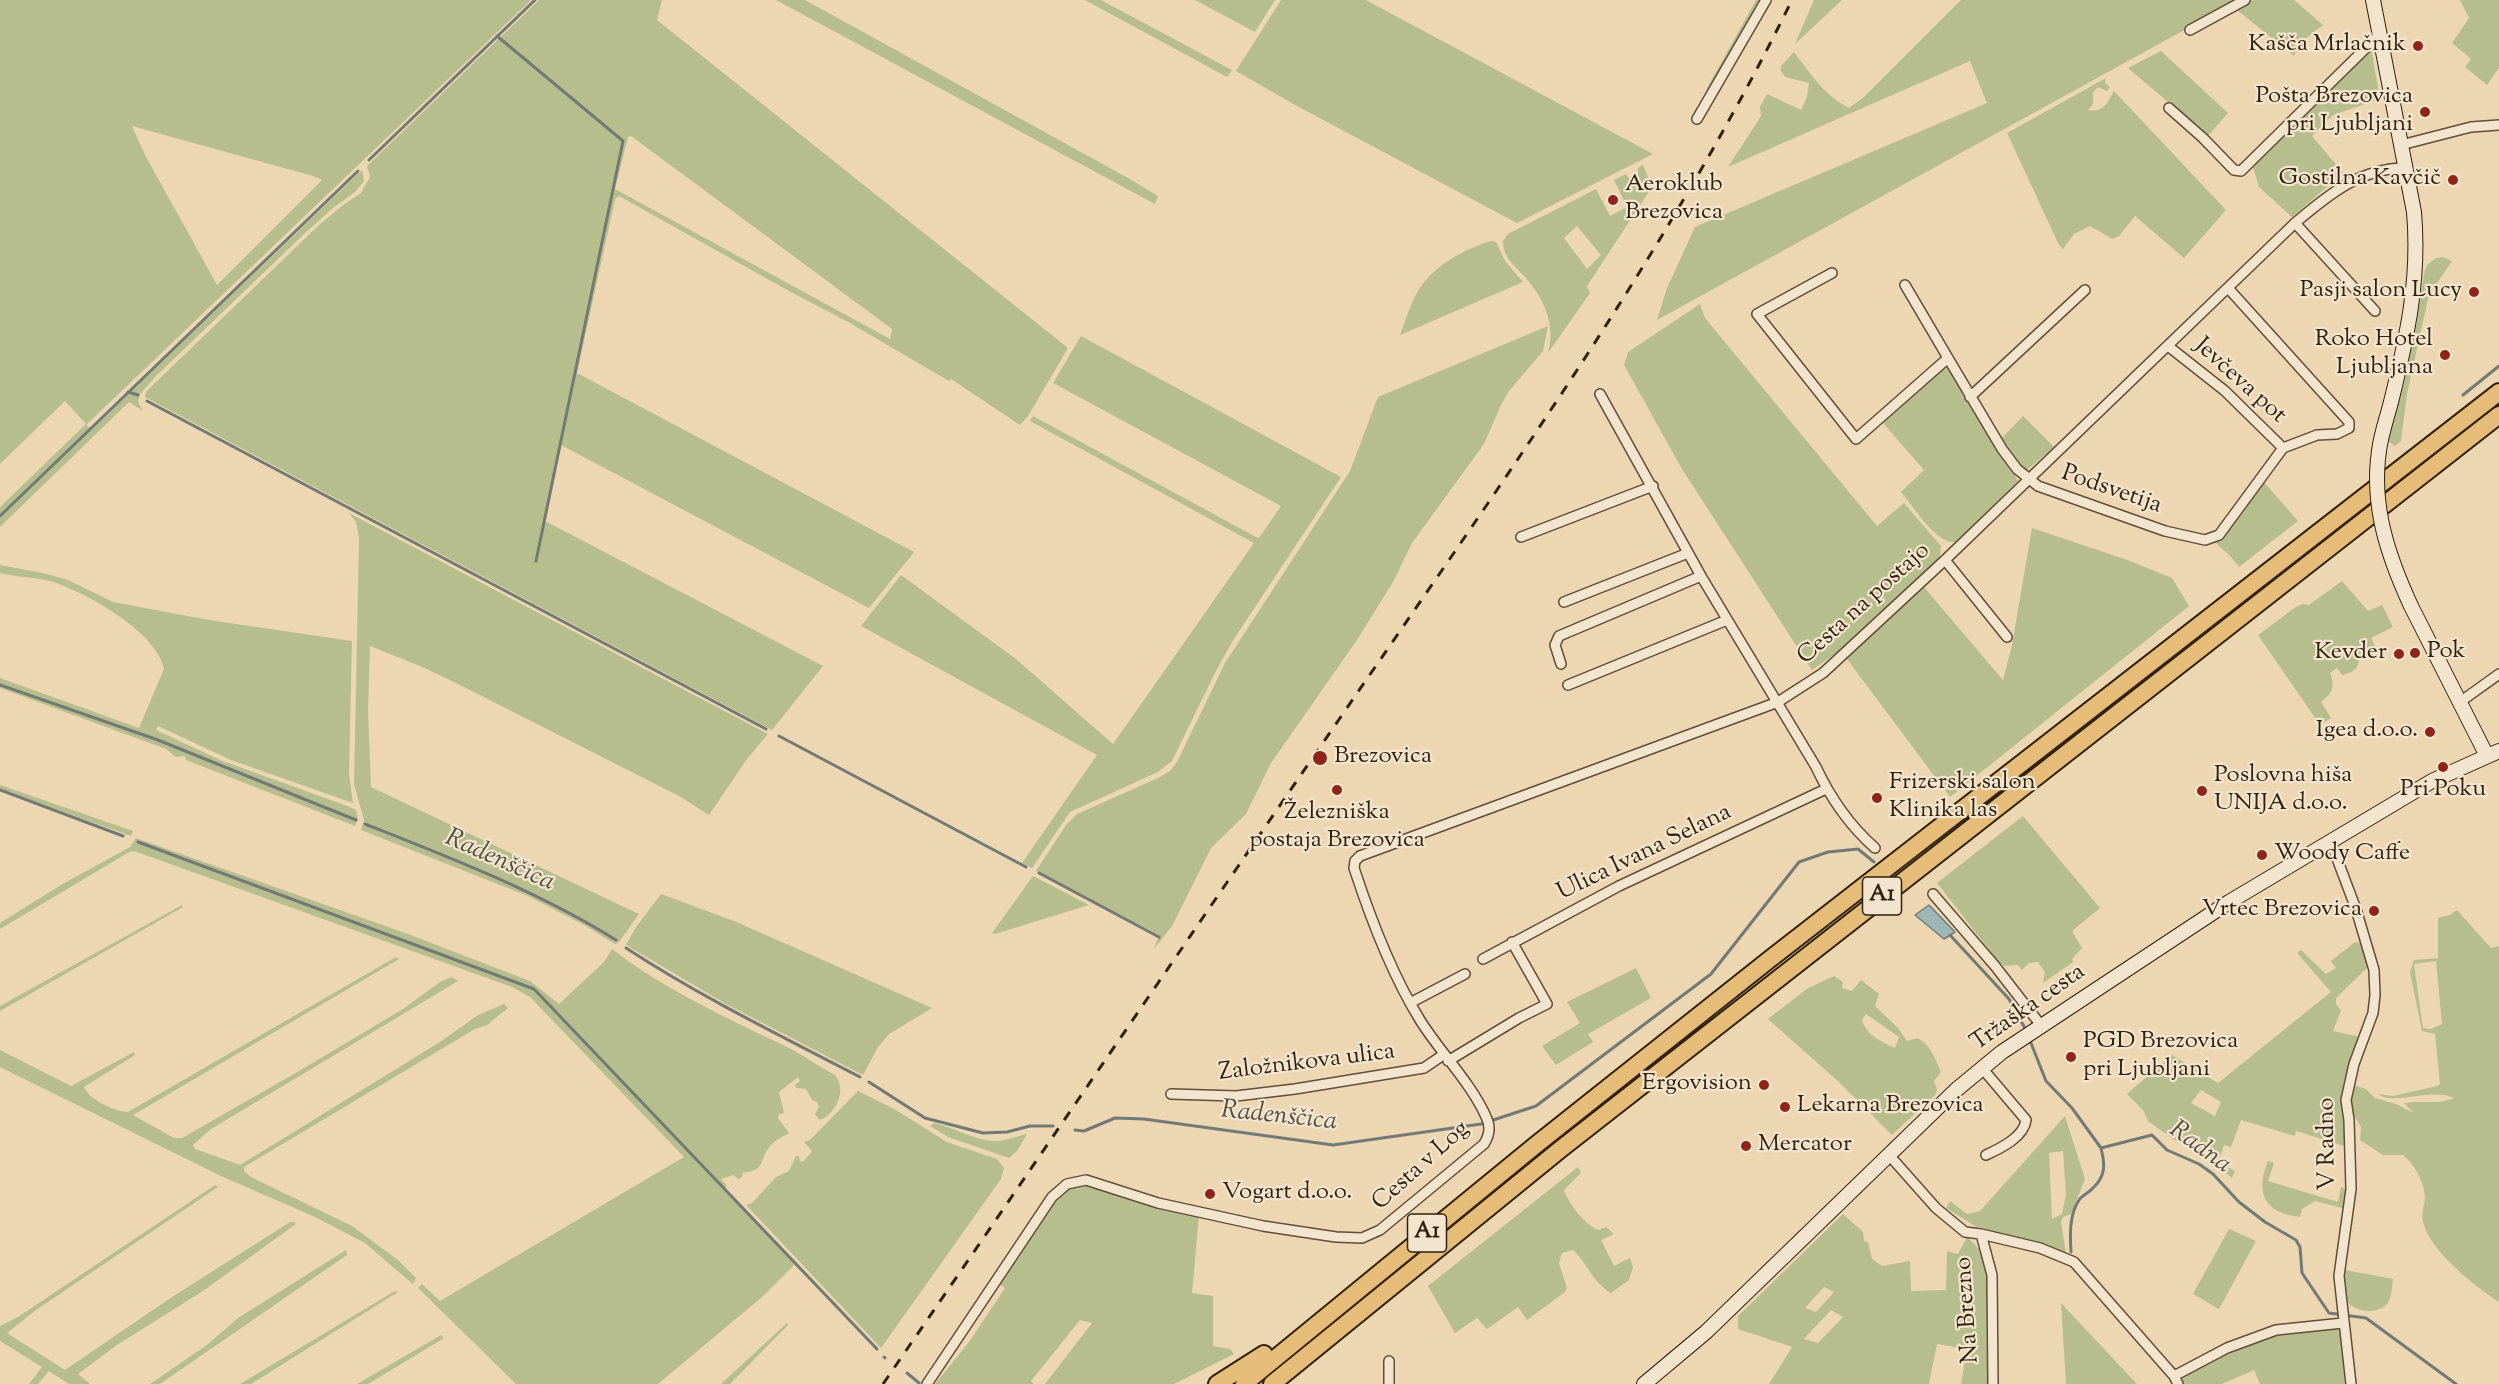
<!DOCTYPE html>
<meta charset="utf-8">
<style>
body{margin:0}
canvas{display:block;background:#ecd7b2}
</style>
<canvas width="2499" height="1384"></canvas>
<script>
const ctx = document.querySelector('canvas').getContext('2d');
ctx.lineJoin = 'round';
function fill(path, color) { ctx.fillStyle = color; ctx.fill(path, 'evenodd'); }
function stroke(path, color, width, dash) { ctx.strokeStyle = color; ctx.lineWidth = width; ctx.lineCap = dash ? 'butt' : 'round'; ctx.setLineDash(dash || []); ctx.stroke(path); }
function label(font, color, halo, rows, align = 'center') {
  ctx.font = font + ' "Sorts Mill Goudy",serif'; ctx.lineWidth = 4.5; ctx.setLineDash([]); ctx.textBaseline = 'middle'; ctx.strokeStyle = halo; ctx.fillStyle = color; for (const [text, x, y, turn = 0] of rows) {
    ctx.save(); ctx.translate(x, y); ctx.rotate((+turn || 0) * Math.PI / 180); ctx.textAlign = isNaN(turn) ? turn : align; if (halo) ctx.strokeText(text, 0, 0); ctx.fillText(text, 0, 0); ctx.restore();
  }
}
const green = new Path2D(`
 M0,0h531l-445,425 6,4 270,-259 2,11 -9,11 -22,16 -30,27 -148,142 -15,17 -2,8 5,9 -14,-9 -129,125v-20l86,-83 -21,-23 -65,63zM132,126l181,50 9,4 -105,105 -72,-130z
 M539,0h123l-5,20 411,328 -40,68 -8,9 -69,-46 -2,2 -99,-58 -61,-32 -170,-95 -4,3 -38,174 337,179 -45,56 -308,-163 -16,76 278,145 -51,64 -627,-333 1,-5 9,-9 164,-158 24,-20 18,-12 9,-16 -3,-11zM631,136l261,193 -2,10 -275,-150 13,-52z
 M776,0h29l323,178 30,18 -3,8z
 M1085,0h16l131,70 -5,7z
 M1195,0h80l-20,32z
 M1281,0h85l287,154 -136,69 -222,-118 -59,-34z
 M1756,0h7l-54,96 -2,-8z
 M1814,0h28l-47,44z
 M1961,0h278l-582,320 10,-32 28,-61 292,-124 -17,-42 -242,106 33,-51 -1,-9 7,-13 34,16 6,-13 2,-14 -24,-6 -4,-6v-5l13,-14c16,21 31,44 55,56l15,-11z
 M2253,0h41l29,25 -24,19 -5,12 -58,-47z
 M2460,0h39v68l-12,17 -22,-18 6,-8 -19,-16 17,-25z
 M2371,47l9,52 -47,16 -21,21 33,39 -10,5 -43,37 -33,-30 -6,-20z
 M2161,51l67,62 -20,23 -80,-68z
 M2106,78l-1,5 5,4 -3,4 -9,-4 -5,5v12l-5,6c16,3 19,-7 26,-19l112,119 -42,48 -49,-42 -16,20 -7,3 -22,-13 -16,8 -11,15 -4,-4 -52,-112z
 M1643,165l9,22 -65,99 3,7 -42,60c8,-29 -4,-55 -24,-77 -10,-11 -21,-19 -21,-35l5,-7 88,-45 14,27 17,-9 -13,-27 12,-6 3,5 9,-4v-7zM1577,226l24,29 -14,14 -23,-31z
 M1491,241l5,1 9,19 18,21 -123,53c6,-15 10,-31 18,-44 15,-25 46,-42 73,-50z
 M2443,257l9,4 -23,34 -22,99 -6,47 -6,5 -7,-5 13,-60 15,-56 8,-51 3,-9 9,-7z
 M1700,304l5,14 172,208 27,-23 37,43 -1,11 -101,94 -27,19 -130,-201 -58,-104 4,-13z
 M1548,326l-5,25 -34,40 -8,14 -17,39 -72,99 -19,39 -36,58 -86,123 -25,51 -35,34 -39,78 -18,23 5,-14 -123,-64 30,-46 11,-11 81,-36 12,-7 7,-9 48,-99 125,-192 28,-74z
 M1081,336l260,141 -109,165 -15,27 -45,92 -14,11 -88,40 -38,56 -10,-5 75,-108 -236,-129 40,-51 115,84 97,85 141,-201 -224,-122 3,-5 223,121 3,1 22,-32 -228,-123z
 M1945,365h3l70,116 -63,61c-19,2 -42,-36 -54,-50l23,-22 -41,-47z
 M2023,416l31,31 -27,23 -16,-15 -11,-15z
 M2264,482l34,39 -59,46 -9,-11 -14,-13z
 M349,513l419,221 -21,25 -38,56 -30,-19 -221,-112 -38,-18 -50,-20 -2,66 3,75 268,127 -20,28 -4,2 -31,-19 -56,-29 -167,-66 3,-10 -10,-36 5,-246 -3,-16z
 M2032,528l98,33 42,17 17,28 -239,191 -103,-138 76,-73 80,94 9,-35z
 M0,565l43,8 25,7 45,22 96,18 143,21 -3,133 4,29 -122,-43 -73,-34 -2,4 64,30 130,47 6,3 2,9 -3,7 -169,-66 -1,-4 -9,1 -10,-8 -166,-61v-10l139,50 25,-59c-7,-38 -83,-80 -118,-89 -15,-3 -31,-3 -46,-7z
 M2342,581l26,30 14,-6 11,22 -22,11 7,15 -12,5 -6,-2c-2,13 -5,16 -18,19l-5,-7 -7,5c5,14 3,20 -9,29l10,16 -11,7 -62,-90 38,-28 6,-3 7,1z
 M0,785l133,46 -2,5 -131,-47z
 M2023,816l77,92 -28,23 10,17 -10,11 1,3 -30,21 2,-11 -7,-10 -9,1 -7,7 -4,-5 -14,1 -6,-5 -61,-78z
 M136,838l272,96 122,47 29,23 45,-42 8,-13c53,41 115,69 175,98 17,8 32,20 48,28 12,14 2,38 -15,45l-5,-6 4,-7 -2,-5 -5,-2 -6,-11 -10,-1 -1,-3 5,-4 -2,-4 -19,15 5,21 -5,1 -1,4 11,15c-5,3 -15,8 -19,13 -12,15 -3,24 -28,27l1,3 -4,3 -6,-4 -12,4 6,7 -3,3 71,75 -33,33 -104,87h-142l-98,-96 4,-4 18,17 244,-144 -154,-160 -18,-10 -375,-135 -6,-1 -131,78v-6l61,-38 69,-38z
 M1033,876l56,29 -94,29 -3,-1z
 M661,894l73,27 198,87 -43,26 -11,13 -15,28 -137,-71 -100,-59 10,-18z
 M182,905l1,2 -183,104v-5z
 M2457,910l34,38 8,-2v356c-25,-17 -68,-49 -76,-80 -2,-7 1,-15 2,-23 0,-16 -10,-34 -22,-44h-20l-23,-15 1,-13 -8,-13 -3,-14 1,-16 15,5 9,9 21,6 18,9 -10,-10c16,-3 35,2 50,-5 -22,-11 -61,8 -76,-4l15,2 44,-10 3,-2 -5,-50 -13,-3 -12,-59 4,-12 24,-2v-40l12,-3zM2436,961l6,63 -11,5 -8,-1 -9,-64z
 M2355,942l5,1 9,23 -33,32v6l5,6 -8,21 27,6c-18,45 -16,63 -13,110l-51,-16 -1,5 -54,-16 -10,27 -7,-2 -6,17 17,9 -3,7 -20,-17 -36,-20 -28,-20 -5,-11 -16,-16 45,-39 46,28 113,-91 -34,-39 4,-3 25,24 10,-6 -5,-7zM2201,1090l20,12 -6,14 -24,-13z
 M396,957l3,2 -266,156 41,23h8l117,-67 104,-62 37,-27 12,-5 6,4 -247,148 -18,16 2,4 45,16 200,-123 38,-27 26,-11 4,4 -21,17 -12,4 -231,138v4l7,6 101,49 46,34 18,18 -3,6 -48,-41 -50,-26 -94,-41 -221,-109v-17l71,36 63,-34 1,3 -51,32c5,13 30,24 44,25z
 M1636,968l15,30 -63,36 5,8 -37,23 -14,-19 38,-23 -13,-21z
 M1834,976l9,6 -1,6 10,3 9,-11 18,14 -4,12 24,23 8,12 10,-3c14,6 18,21 24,34l-7,9 3,8 -1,5 -44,41 -52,-52 -72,-64 40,-31zM1866,1014l33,23 -4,11c-13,-6 -29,-13 -33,-28z
 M858,1091l38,19 51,32 50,17 7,9 -3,11 -120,169 -135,-143 6,-2 24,-26 13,-6 7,-15h3l1,6 4,-1 8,-10 -8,-9 6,-2z
 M2065,1116l20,63 -14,35 -8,3 -2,5 5,31 -91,-27 -29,-18 4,-7 17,13 13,-3zM2063,1151l3,43 -4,20 -10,5 -3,-66z
 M934,1123c22,5 42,19 65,18 9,-1 19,-5 28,-7l-10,17 -8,7 -61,-21 -18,-11z
 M2268,1161l6,2 -6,18 70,21 3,-15 7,3 -2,19 -31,-8 -13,8 -2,8c-36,-4 -45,-24 -32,-56z
 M1578,1167l3,6 -17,17c3,11 23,38 35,40l7,-3 8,7 -13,6 13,26 16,-8 3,9 -4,13 -18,13c-20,-12 -22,-28 -38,-43l-11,3 -3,10 8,25 -2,4 -38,28 -9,-13 -31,22 -10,-11 -22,15 -27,-47z
 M1089,1184l110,32 -7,77 21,3v50l17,3 4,5 -60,30h-129l47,-61 -12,-3 -49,61 3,3h-99l34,-42 36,-54 -6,-4c14,-21 49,-83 68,-94 7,-5 14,-6 22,-6z
 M215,1185l3,2 -182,123 -29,23 58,37 104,-71 121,-77h4l2,2 -93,67 -86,54 -39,29 12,10h-21l-20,-13 -11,13h-9l13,-17 -42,-26v-15l18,-9z
 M1843,1214l20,18 1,9 4,1 4,17 10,7 28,-5 1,30 35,-1 1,-39 11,3 9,-17c6,6 15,13 17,22 9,32 5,90 5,125h-28l6,-35 -30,-5 -8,40h-160l23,-37 -54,-18v-13zM1824,1287l10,5 -18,20 -11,-4zM1831,1310l12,7 -25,26 -14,-4z
 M2229,1229l27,12 -37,68 -26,-15z
 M346,1250l1,5 -187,129h-10l57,-39 31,-27z
 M2345,1270l48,9c-1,7 -1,17 -5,24 -9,12 -36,10 -42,-4 -3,-8 -1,-21 -1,-29z
 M395,1291l3,1 -147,92h-11z
 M2061,1303l76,81h-71z
 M787,1323l1,2 -58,59h-9z
 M2334,1327l6,4 5,53h-85l-6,-14 -32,14h-38l-2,-5 21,-14 73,-31z
 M441,1335l3,3 -76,46h-11z`);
const water = new Path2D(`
 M1929,905l26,27 -11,7 -29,-24z`);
const stream = new Path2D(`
 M497,36l126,105 -87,420
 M369,160l166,-160
 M128,392l10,3
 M2463,395l36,-29
 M147,401l619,328
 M0,516l358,-345
 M0,685l158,55 198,80
 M779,736l247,131
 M0,790l123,46
 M365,824c86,34 172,67 251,116
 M138,842l396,147 343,360
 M1039,873l120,64
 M1950,935l59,64 18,33
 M626,948c75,49 155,88 234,129
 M2029,1038l17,43 26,27 29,40 51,-13 15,15 32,14 14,10 26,28 26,20 31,18 4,7 2,26 27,40 37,5 90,66
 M869,1082l56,36 58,15 24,-1 23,-6h23
 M1075,1130l9,1 31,-13 29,1 189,26 148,-21 55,-18 175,-132 88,-112 29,-10 30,-3 16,13
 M2071,1252c-1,-16 -2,-37 8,-52 3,-5 10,-7 14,-12 13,-12 12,-24 8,-40
 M884,1357l1,1
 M907,1373l12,10`);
const street = new Path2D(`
 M2190,30l55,-30
 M2169,108l34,30 31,32 7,1 137,-135
 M1697,119l69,-119
 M2401,145l70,-18 28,-2
 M2295,223l80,88
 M1832,273l-75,41 99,125 92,-81 54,91 15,20 21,17 127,45 40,9 14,-5 64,-87
 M1905,285l43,73
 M2228,288l121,134v6l-12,6 -20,1 -34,13
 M2168,346l57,45 58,57
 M1600,394l101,182 115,191c14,30 34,59 59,81
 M1970,397l115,-107
 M1521,537l132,-51
 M1945,560l62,77
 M1564,602l124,-49
 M1561,664l-6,-19 4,-9 142,-60
 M1568,685l159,-65
 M2460,702l39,-28
 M2330,840l26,69 18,61 1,25 -2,18 -19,51 -8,36 3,20 2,69 -12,87 12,108
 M1933,894l62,72 45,58
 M1483,959l136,-73 207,-97
 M1410,1003l55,-29
 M1448,1061l71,-43 28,-14 -35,-62
 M1982,1068l44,52c-2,17 -25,28 -40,35
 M1171,1094l65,2 59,-7 129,-21 19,-13
 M1889,1155l47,53 29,24 16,2 59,14 34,14 100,114 4,8
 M1981,1234l11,41 1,109
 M1389,1361v23
 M2174,1376l53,-28 49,-18 67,-7
 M927,1384l125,-187 15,-13 19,-4 72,23 105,23 73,11 26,1 18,-8 104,-86c5,-8 7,-16 3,-25 -14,-34 -48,-68 -67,-99 -29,-47 -49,-100 -66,-152l1,-7 5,-5 418,-154 45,-29 122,-113 350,-337c33,-28 65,-55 111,-55`);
const secondary = new Path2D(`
 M2373,0l41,212c6,68 -7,125 -23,190
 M2411,606l76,150
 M1644,1384l62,-52 250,-242 46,-38 227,-150 203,-121 67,-30`);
const highway = new Path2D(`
 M1217,1384l47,-30
 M1244,1384l293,-240 233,-185 729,-567
 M1272,1384l290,-236 937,-733`);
const rail = new Path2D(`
 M883,1384c153,-222 304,-444 457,-666 160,-233 327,-464 452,-718`);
const secondaryBridge = new Path2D(`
 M2391,402c-4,16 -10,32 -12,49 -8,55 9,105 32,155`);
const markers = [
 [2418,46,6,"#8f2418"],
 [2425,112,6,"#8f2418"],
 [2453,180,6,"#8f2418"],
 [1613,200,6,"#8f2418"],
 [2474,292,6,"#8f2418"],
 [2445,355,6,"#8f2418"],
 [2415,653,6,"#8f2418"],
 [2399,654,6,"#8f2418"],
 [2430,732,6,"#8f2418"],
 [1320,758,8,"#8f2418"],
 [2443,767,6,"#8f2418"],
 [1337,790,6,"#8f2418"],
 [2202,791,6,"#8f2418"],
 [1877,798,6,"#8f2418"],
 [2262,855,6,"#8f2418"],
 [2374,911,6,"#8f2418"],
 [2071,1057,6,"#8f2418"],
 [1764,1085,6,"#8f2418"],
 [1785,1107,6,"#8f2418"],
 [1746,1146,6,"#8f2418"],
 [1210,1194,6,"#8f2418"]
];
const shields = [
 [1882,896,39],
 [1427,1233,39]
];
const shieldNames = [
 ["A1",1882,896],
 ["A1",1427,1233]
];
const poiNames = [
 ["Kašča Mrlačnik",2406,46,"right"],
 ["Pošta Brezovica",2413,98,"right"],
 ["pri Ljubljani",2413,126,"right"],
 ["Gostilna Kavčič",2441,180,"right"],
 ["Aeroklub",1625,186],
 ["Brezovica",1625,214],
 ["Pasji salon Lucy",2462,292,"right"],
 ["Roko Hotel",2433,341,"right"],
 ["Ljubljana",2433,369,"right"],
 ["Pok",2427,653],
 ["Kevder",2387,654,"right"],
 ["Igea d.o.o.",2418,732,"right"],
 ["Brezovica",1334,758],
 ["Poslovna hiša",2214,777],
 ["UNIJA d.o.o.",2214,805],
 ["Frizerski salon",1889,784],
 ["Klinika las",1889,812],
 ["Pri Poku",2443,791,"center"],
 ["Železniška",1337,814,"center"],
 ["postaja Brezovica",1337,842,"center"],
 ["Woody Caffe",2274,855],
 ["Vrtec Brezovica",2362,911,"right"],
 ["PGD Brezovica",2083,1043],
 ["pri Ljubljani",2083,1071],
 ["Ergovision",1752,1085,"right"],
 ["Lekarna Brezovica",1797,1107],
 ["Mercator",1758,1146],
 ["Vogart d.o.o.",1222,1194]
];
const streetNames = [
 ["Jevčeva pot",2239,382,42],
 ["Podsvetija",2111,491,19],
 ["Cesta na postajo",1865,605,-42],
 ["Ulica Ivana Selana",1645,854,-26],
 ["Tržaška cesta",2029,1009,-35],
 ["Založnikova ulica",1307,1064,-7],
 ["V Radno",2329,1144,-91],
 ["Cesta v Log",1422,1167,-42],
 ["Na Brezno",1969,1310,-94]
];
const waterNames = [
 ["Radenščica",499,862,24],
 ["Radenščica",1279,1118,6],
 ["Radna",2199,1149,36]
];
fill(green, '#b7be8d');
fill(water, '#9fb6b9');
stroke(water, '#737a75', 1.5);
stroke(stream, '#737a75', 3);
stroke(street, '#604e38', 12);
stroke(secondary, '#31210f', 16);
stroke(highway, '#31210f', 20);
stroke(street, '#f3e5cd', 9);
stroke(secondary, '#f3e5cd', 14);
stroke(highway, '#e6bc79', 16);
stroke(rail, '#31210f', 3, [10, 10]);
stroke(secondaryBridge, '#31210f', 16, []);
stroke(secondaryBridge, '#f3e5cd', 14);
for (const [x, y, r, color] of markers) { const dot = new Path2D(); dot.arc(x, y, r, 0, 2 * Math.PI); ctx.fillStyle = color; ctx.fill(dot); stroke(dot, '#f3e5cd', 2); }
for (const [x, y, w] of shields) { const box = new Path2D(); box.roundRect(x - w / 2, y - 19, w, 38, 4.5); ctx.fillStyle = '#f3e5cd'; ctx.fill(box); stroke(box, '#31210f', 1.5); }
label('bold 22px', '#31210f', null, shieldNames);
label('24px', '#31210f', '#f3e5cd', poiNames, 'left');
label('24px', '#31210f', '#f3e5cd', streetNames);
label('italic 26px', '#524e42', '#f3e5cd', waterNames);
</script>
